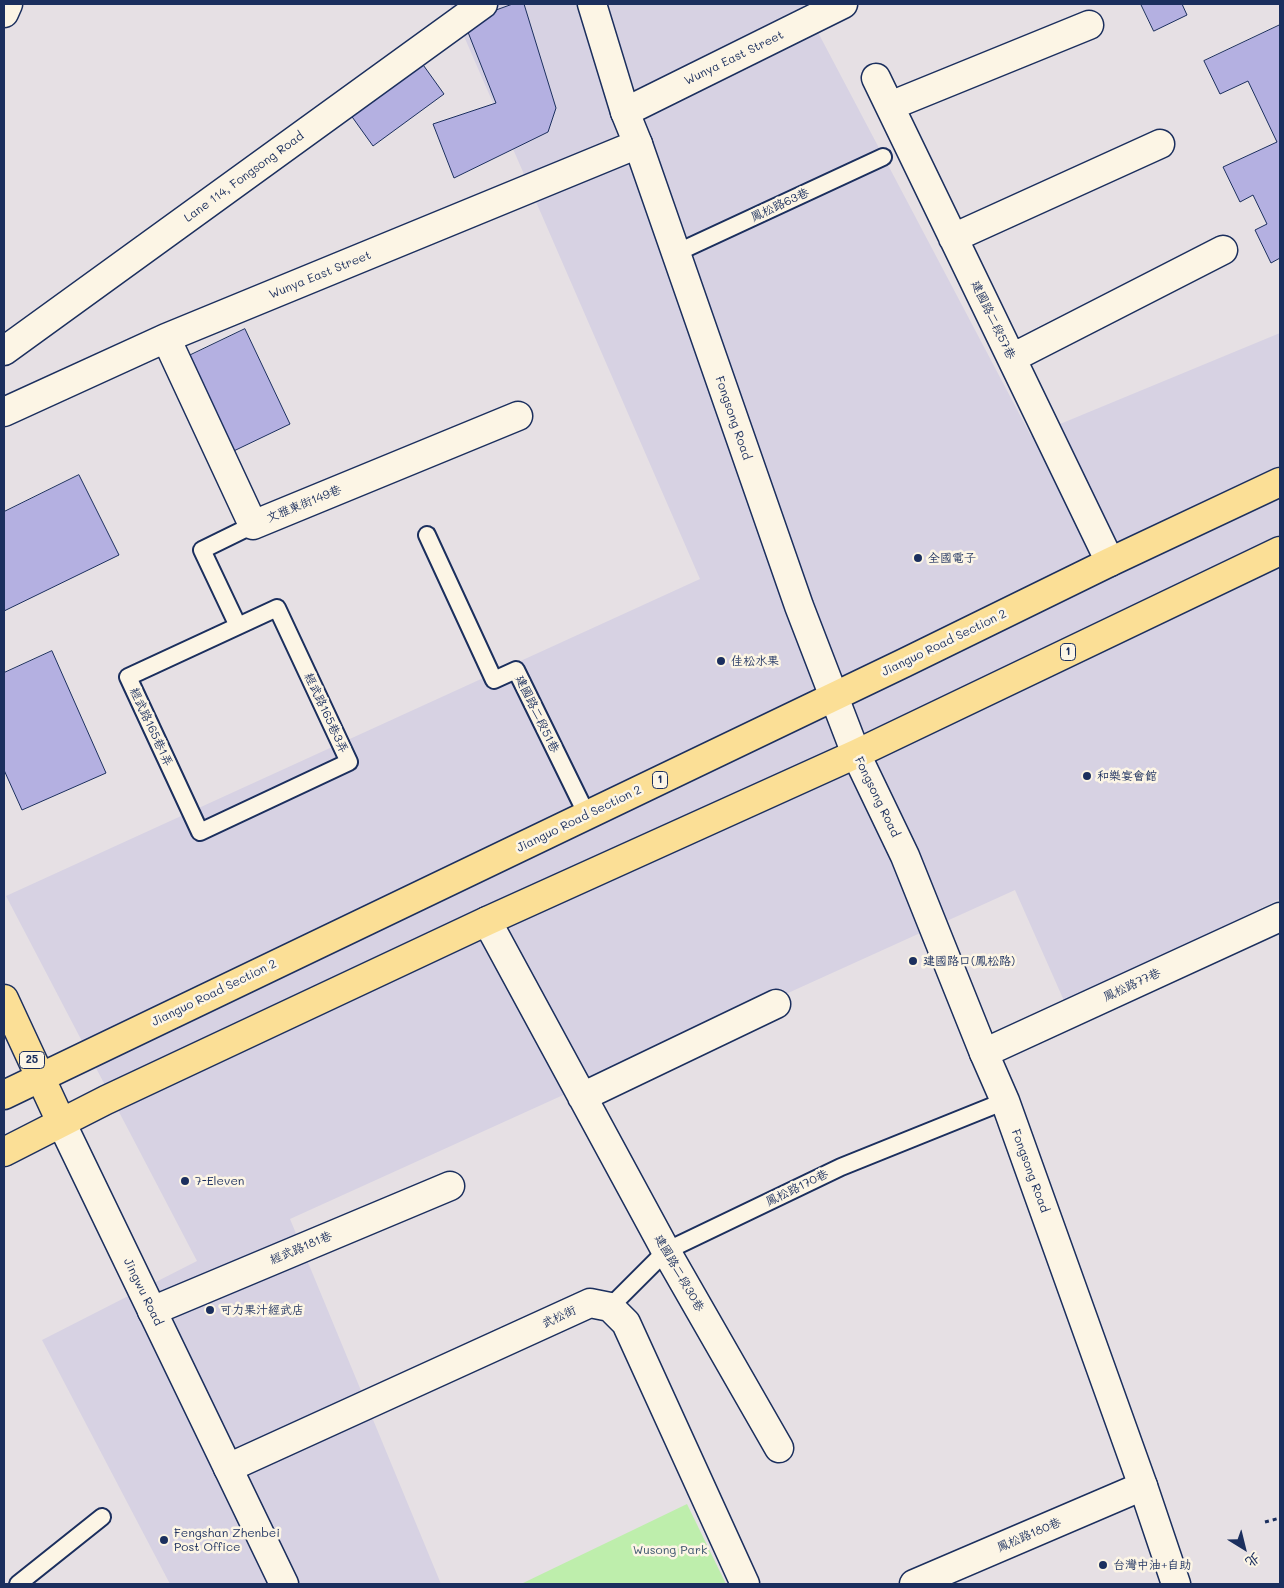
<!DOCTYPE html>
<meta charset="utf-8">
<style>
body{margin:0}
#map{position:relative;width:1284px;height:1588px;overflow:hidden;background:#e6e0e4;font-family:Mali,"LXGW WenKai TC",sans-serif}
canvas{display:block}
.frame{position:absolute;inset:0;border:5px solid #1b2f5e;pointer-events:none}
.north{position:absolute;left:1219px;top:1523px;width:50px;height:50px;-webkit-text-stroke:4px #fcf5e5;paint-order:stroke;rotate:144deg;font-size:14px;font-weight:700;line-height:20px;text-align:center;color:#1b2f5e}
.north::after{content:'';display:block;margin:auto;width:18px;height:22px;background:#1b2f5e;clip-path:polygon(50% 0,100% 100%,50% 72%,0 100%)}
</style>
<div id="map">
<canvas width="1284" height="1588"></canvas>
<div class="frame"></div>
<div class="north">北</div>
</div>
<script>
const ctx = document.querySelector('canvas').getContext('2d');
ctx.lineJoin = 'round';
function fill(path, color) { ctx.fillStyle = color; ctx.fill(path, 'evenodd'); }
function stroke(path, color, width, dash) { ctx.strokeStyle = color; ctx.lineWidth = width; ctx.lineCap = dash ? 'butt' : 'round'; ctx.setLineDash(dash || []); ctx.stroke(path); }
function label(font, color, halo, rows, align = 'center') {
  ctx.font = font + ' Mali,"LXGW WenKai TC",sans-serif'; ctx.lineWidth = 5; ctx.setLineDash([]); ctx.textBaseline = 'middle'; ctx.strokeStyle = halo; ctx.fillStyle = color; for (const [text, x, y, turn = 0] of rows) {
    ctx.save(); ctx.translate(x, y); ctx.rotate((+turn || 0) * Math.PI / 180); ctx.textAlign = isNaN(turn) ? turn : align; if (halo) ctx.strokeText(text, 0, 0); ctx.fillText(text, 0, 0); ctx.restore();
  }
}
const built = new Path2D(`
 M450,4h353l228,432 249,-103v566l-215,104 -50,-113 -725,329 151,365h-271l-128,-244 155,-79 -191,-365 694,-317z`);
const green = new Path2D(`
 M687,1504l39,80h-205z`);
const building = new Path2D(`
 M513,4h11l32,104 -8,24 -94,46 -21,-54 63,-21 -32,-81z
 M1141,4h41l5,11 -33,16z
 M1280,25v233l-9,5 -16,-33 12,-6 -14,-29 -13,7 -17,-35 54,-25 -29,-61 -28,13 -16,-33z
 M416,55l28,39 -71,52 -28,-39z
 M245,329l45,95 -73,35 -45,-95z
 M79,475l40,80 -115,56v-99z
 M52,651l54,122 -84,37 -18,-40v-97z`);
const path = new Path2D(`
 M1265,1522l15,-4`);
const lane = new Path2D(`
 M676,253l207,-96
 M427,535l67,145 22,-10 71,145
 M277,608l72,154 -149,70 -72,-155z
 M238,626l-36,-76 51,-25
 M610,1307l56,-56 175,-84 164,-66
 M18,1584l84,-67`);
const street = new Path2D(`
 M4,13l4,-9
 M876,78l234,484
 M890,106l199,-81
 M625,112l218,-108
 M953,238l207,-94
 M166,338l87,187 265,-109
 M4,351l479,-347
 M1012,358l211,-108
 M4,412l162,-74 472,-194
 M487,921l179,330 113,197
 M984,1053l296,-136
 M582,1097l194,-93
 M152,1311l298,-125
 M228,1468l362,-165 20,4 16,16 119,261
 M914,1584l229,-98`);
const secondary = new Path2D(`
 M592,4l33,108 13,32 161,462 57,148 49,102 79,197 21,48 138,385 33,98
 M61,1122l223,462`);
const primary = new Path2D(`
 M4,999l57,123
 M4,1095l900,-432 206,-101 170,-80
 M4,1152l102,-52 381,-179 369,-167 424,-203`);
const markers = [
 [918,558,5,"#1b2f5e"],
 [721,661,5,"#1b2f5e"],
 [1087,776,5,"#1b2f5e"],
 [913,961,5,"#1b2f5e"],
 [185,1181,5,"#1b2f5e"],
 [210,1310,5,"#1b2f5e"],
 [164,1540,5,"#1b2f5e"],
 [1103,1565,5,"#1b2f5e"]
];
const shields = [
 [1068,652,15],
 [660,780,15],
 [32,1060,25]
];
const shieldNames = [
 ["1",1068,652],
 ["1",660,780],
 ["25",32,1060]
];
const streetNames = [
 ["Wunya East Street",734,58,-26],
 ["Lane 114, Fongsong Road",244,177,-36],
 ["鳳松路63巷",780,205,-25],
 ["Wunya East Street",320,275,-22],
 ["建國路二段57巷",993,320,64],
 ["Fongsong Road",733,418,71],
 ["文雅東街149巷",304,504,-22],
 ["Jianguo Road Section 2",944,643,-26],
 ["經武路165巷3弄",326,713,65],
 ["建國路二段51巷",537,714,64],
 ["經武路165巷1弄",151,727,65],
 ["Fongsong Road",877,797,64],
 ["Jianguo Road Section 2",579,819,-26],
 ["鳳松路77巷",1132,985,-25],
 ["Jianguo Road Section 2",214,993,-26],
 ["Fongsong Road",1030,1171,70],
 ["鳳松路170巷",797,1188,-26],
 ["經武路181巷",301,1248,-23],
 ["建國路二段30巷",679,1273,60],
 ["Jingwu Road",143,1292,64],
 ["武松街",559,1317,-25],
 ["鳳松路180巷",1029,1535,-23]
];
const poiNames = [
 ["全國電子",928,558],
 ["佳松水果",731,661],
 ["和樂宴會館",1097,776],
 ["建國路口(鳳松路)",923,961],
 ["7-Eleven",195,1181],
 ["可力果汁經武店",220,1310],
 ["Fengshan Zhenbei",174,1533],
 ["Post Office",174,1547],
 ["台灣中油+自助",1113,1565]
];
const parkNames = [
 ["Wusong Park",670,1550]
];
fill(built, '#d7d2e3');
fill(green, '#beeeac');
fill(building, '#b4b0e1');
stroke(building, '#1b2f5e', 1);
stroke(lane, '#1b2f5e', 20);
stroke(street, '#1b2f5e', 31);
stroke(secondary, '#1b2f5e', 31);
stroke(primary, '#1b2f5e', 31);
stroke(path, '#1b2f5e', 3, [4, 4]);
stroke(lane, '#fcf5e5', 16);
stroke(street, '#fcf5e5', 28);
stroke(secondary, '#fcf5e5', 28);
stroke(primary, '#fbdf96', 28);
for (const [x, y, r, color] of markers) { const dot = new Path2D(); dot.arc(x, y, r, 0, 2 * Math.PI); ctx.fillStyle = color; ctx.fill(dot); stroke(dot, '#fcf5e5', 2); }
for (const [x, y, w] of shields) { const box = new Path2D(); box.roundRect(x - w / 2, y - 8.5, w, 17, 4); ctx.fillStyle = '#fcf5e5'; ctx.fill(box); stroke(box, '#1b2f5e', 1); }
label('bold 11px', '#1b2f5e', null, shieldNames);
label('12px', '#1b2f5e', '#fcf5e5', streetNames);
label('12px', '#1b2f5e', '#fcf5e5', poiNames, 'left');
label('12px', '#3c556e', '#fcf5e5', parkNames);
</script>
